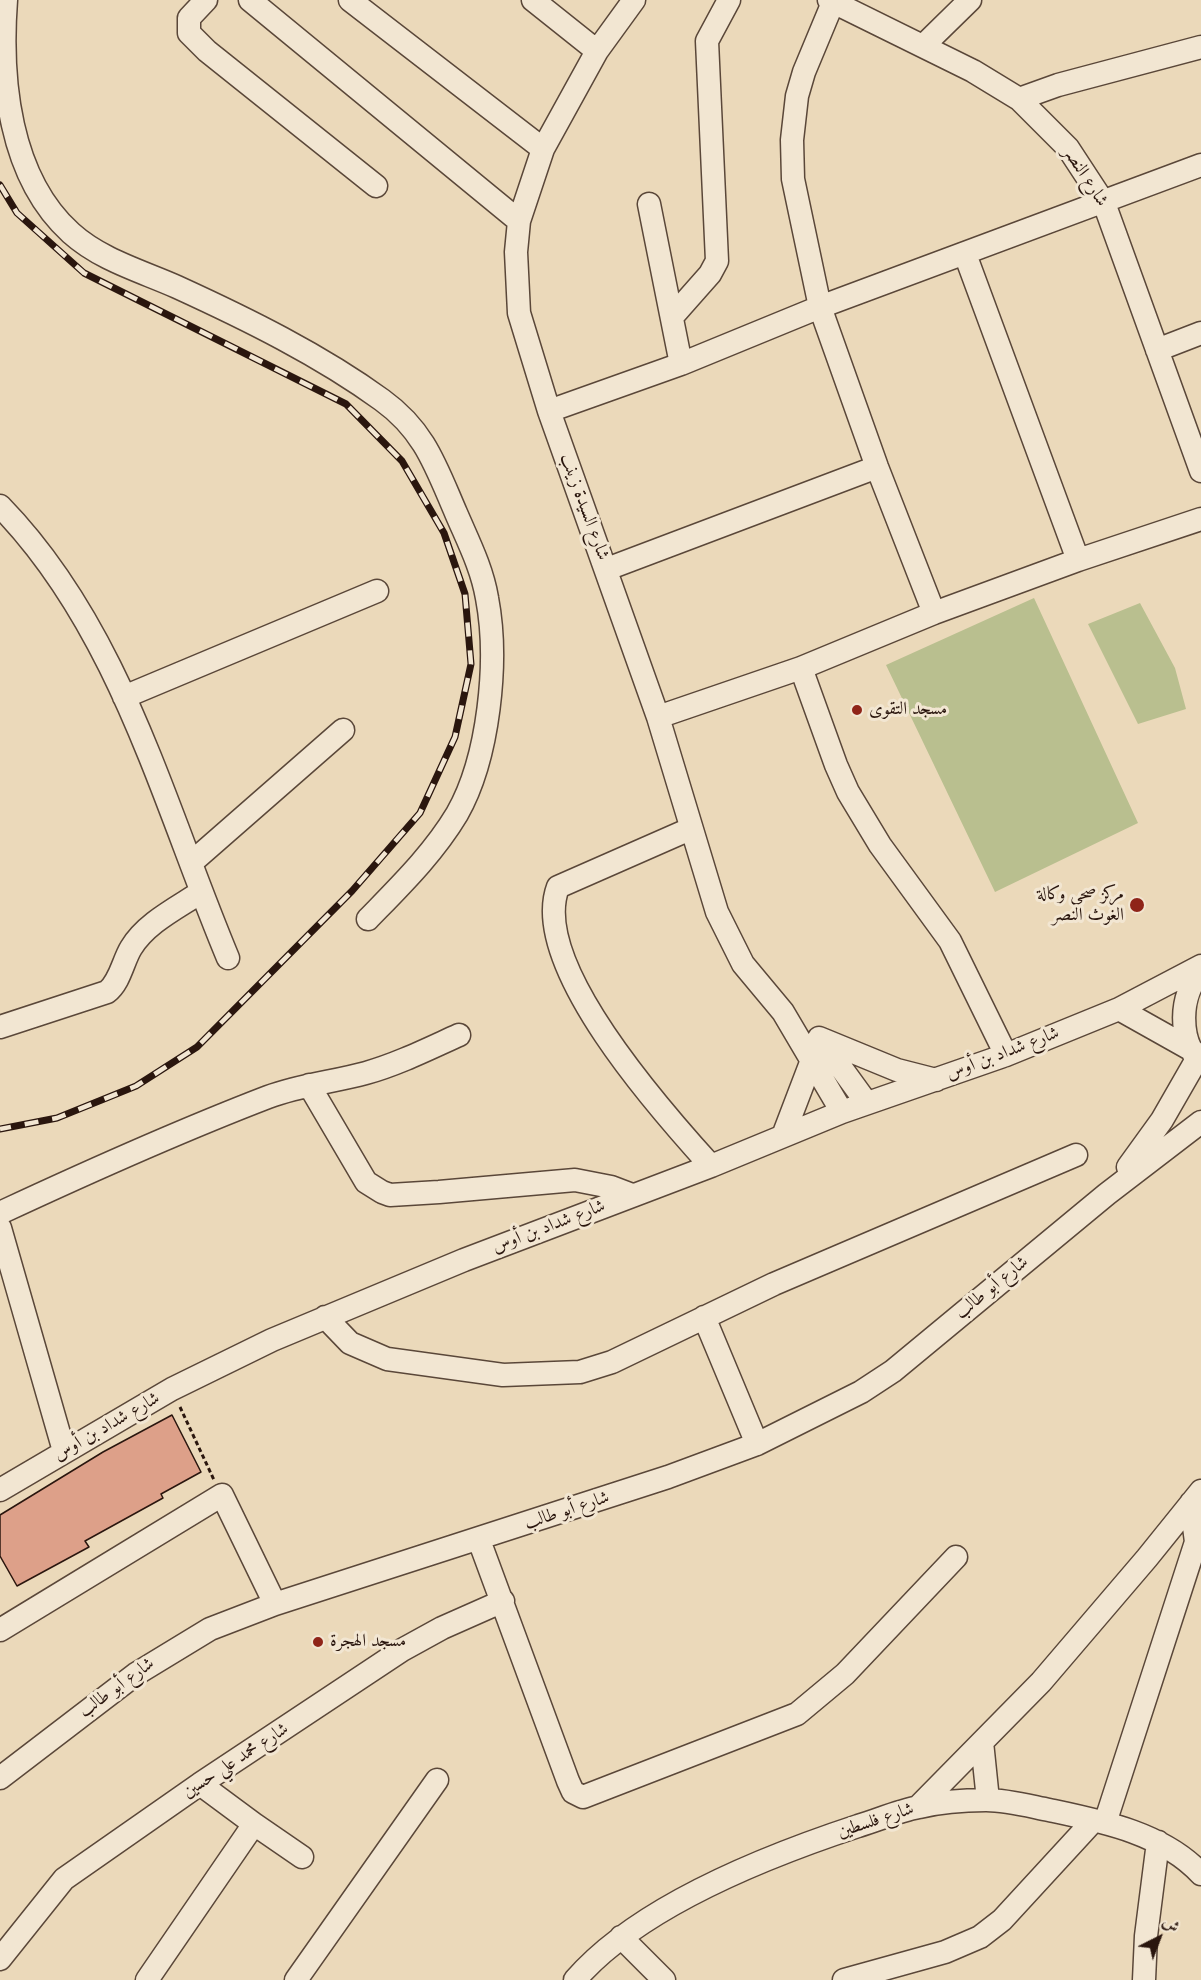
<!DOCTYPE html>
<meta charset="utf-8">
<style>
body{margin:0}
#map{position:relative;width:1201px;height:1980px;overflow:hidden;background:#ebd9ba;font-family:Cardo,Amiri,serif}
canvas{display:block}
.north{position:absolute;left:1129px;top:1908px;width:60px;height:60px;-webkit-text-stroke:4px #f2e6d2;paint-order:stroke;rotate:42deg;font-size:16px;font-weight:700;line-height:24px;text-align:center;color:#2a160e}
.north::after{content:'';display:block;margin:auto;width:21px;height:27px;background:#2a160e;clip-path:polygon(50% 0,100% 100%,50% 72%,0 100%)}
</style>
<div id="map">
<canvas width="1201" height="1980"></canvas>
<div class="north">ش</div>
</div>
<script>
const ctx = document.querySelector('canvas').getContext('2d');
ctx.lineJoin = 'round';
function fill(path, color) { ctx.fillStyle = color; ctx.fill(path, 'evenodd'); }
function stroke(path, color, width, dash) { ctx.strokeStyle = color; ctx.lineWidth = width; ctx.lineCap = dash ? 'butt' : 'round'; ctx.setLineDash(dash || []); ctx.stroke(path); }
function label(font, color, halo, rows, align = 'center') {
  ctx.font = font + ' Cardo,Amiri,serif'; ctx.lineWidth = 6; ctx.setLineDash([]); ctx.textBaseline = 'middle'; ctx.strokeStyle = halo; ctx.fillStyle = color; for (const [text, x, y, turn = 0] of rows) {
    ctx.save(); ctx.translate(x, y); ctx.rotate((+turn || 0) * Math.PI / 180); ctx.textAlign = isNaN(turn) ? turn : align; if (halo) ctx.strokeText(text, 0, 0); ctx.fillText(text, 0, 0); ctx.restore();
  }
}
const green = new Path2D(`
 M1034,598l104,225 -143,69 -109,-227z
 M1140,603l35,65 11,41 -48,15 -50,-100z`);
const building = new Path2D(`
 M172,1415l29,57 -40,22 2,4 -78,43 4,6 -72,39 -17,-30v-41l103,-63z`);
const path = new Path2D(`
 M180,1407l34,73`);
const minor = new Path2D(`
 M6,0c-6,79 3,177 65,233 30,27 70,38 106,54 70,32 143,68 205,113 43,31 54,67 74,113 12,28 26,55 31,85 12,63 2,160 -30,216 -24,40 -57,72 -89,105
 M206,0l-17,18v15l18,18 169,135
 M250,0l269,221
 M350,0l193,149
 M533,0l64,51
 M634,0l-37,51 -54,98 -24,72 -3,31 3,61 30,98 109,306 59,195 26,52 40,48 59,100
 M829,0l144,71 46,28 49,49 36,55 97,268
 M834,0l-30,72 -7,24 -5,44 1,39 27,128 57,160 57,146
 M924,45l46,-45
 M1019,99l39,-14 143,-38
 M649,204l32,160
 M965,254l113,306
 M672,317l38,-43 7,-13 -10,-220 22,-41
 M1157,350l44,-17
 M549,411l132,-47 139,-57 381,-142
 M0,506c120,123 163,297 228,452
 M607,569l270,-102
 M801,668l35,97 12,27 32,53 70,96 56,114
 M124,697l253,-106
 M658,717l143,-49 133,-55 144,-53 123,-41
 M690,829l-132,58c-29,77 104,225 153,279
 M191,863l152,-133
 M1201,972c-22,22 -23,69 0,91
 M1119,1009l73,41
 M0,1027l107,-35c13,-10 16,-31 24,-44 15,-25 46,-40 70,-56
 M819,1038l78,32 39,10
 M821,1040l45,62
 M309,1085l57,97 16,10 8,3 49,-3 136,-12 36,7 21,8
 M783,1136l29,-76
 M1128,1167l34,-47 35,-61
 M0,1213c88,-41 177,-81 268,-116 32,-12 65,-15 98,-24 32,-9 62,-24 93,-38
 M0,1228l64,223
 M325,1317l25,26 37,16 116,16 77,-3 32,-10 162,-78 302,-129
 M704,1317l53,127
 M0,1490l172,-101 100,-49 192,-80 247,-94 131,-54 164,-57 113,-46 82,-43
 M479,1540l89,241 5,11 10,5 214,-83 48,-40 111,-117
 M0,1630l222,-135 53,109
 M982,1742l6,58
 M0,1778l136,-104 74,-45 65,-25 393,-127 89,-33 104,-52 32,-21 214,-177 94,-72
 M919,1806l122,-124 106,-124 54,-67
 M1105,1823l91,-281 -5,-39
 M254,1824l48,33
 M621,1937l43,43
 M0,1959l64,-80 136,-95 202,-134 40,-22 61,-27
 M147,1980l107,-156 -54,-40
 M296,1980l141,-200
 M575,1980c63,-73 192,-124 283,-154 20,-6 40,-15 61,-19 21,-5 46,-7 67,-7 21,0 43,6 63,10 52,11 114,23 152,64
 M844,1980l101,-28 35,-15 22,-17 92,-100
 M1144,1980l2,-44 12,-94`);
const rail = new Path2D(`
 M0,185l17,28 67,60 262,131 56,57 42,72 21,61 6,70 -16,73 -35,76 -68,78 -155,156 -61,39 -79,32 -57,11`);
const markers = [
 [857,710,6,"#8f2418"],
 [1137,905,8,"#8f2418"],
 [318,1642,6,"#8f2418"]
];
const streetNames = [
 ["شارع النصر",1085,177,57],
 ["شارع السيدة زينب",584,507,70],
 ["شارع شداد بن أوس",1003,1054,-21],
 ["شارع شداد بن أوس",549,1227,-21],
 ["شارع أبو طالب",992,1288,-39],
 ["شارع شداد بن أوس",107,1427,-30],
 ["شارع أبو طالب",567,1511,-18],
 ["شارع أبو طالب",117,1688,-36],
 ["شارع محمد علي حسين",236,1761,-33],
 ["شارع فلسطين",876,1821,-18]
];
const poiNames = [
 ["مسجد التقوى",869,710],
 ["مركز صحي وكالة",1124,895,"right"],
 ["الغوث النصر",1124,916,"right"],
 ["مسجد الهجرة",330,1642]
];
fill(green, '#b9bf8f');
fill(building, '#dda089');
stroke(building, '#2a160e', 1.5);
stroke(minor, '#5a4739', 25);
stroke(path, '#2a160e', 3, [4.5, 3]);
stroke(minor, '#f2e6d2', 22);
stroke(rail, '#2a160e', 7);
stroke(rail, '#f2e6d2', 4.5, [14]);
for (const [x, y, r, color] of markers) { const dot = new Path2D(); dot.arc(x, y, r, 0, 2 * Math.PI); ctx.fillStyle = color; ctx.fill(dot); stroke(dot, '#f2e6d2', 2); }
label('18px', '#2a160e', '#f2e6d2', streetNames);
label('18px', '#2a160e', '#f2e6d2', poiNames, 'left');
</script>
